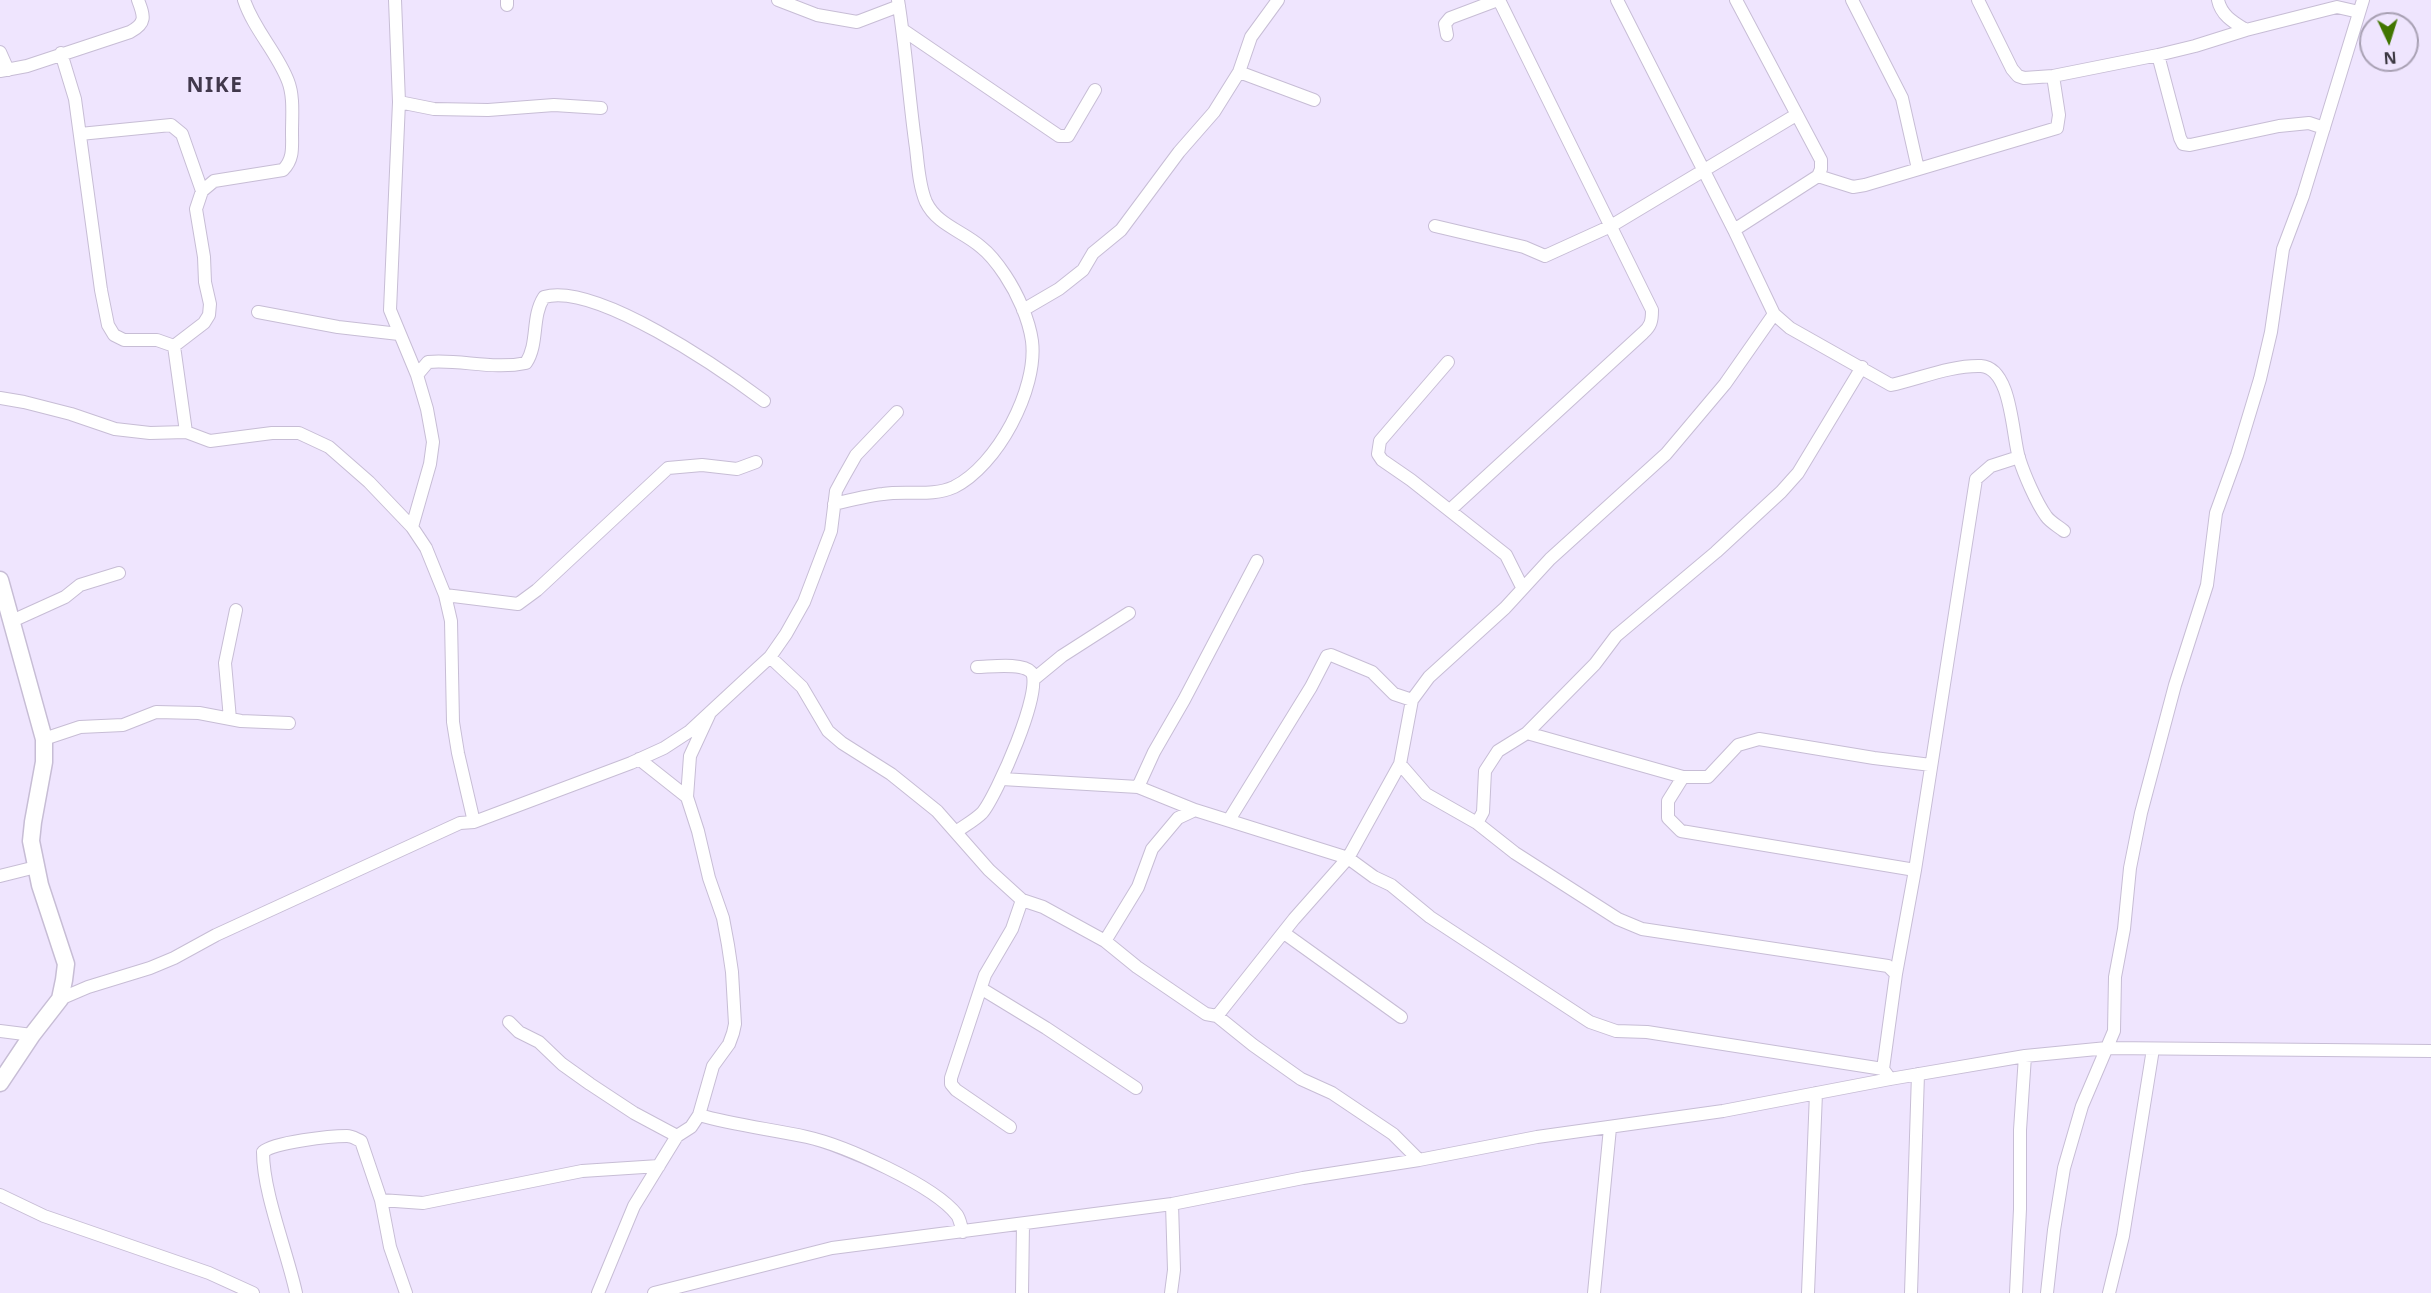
<!DOCTYPE html>
<style>
body{margin:0}
#map{position:relative;width:2431px;height:1293px;overflow:hidden;background:#efe5fe;font-family:"Noto Sans",sans-serif}
canvas{display:block}
.north{position:absolute;left:2359px;top:12px;width:60px;height:60px;box-sizing:border-box;background:#efe5fe;border:2px solid #a8a0b3;border-radius:50%;rotate:176deg;font-size:16px;font-weight:700;line-height:24px;text-align:center;color:#3d3943}
.north::after{content:'';display:block;margin:auto;width:21px;height:27px;background:#417500;clip-path:polygon(50% 0,100% 100%,50% 72%,0 100%)}
</style>
<div id="map">
<canvas width="2431" height="1293"></canvas>
<div class="north">N</div>
</div>
<script>
const ctx = document.querySelector('canvas').getContext('2d');
ctx.lineJoin = 'round';
function stroke(path, color, width, dash) { ctx.strokeStyle = color; ctx.lineWidth = width; ctx.lineCap = dash ? 'butt' : 'round'; ctx.setLineDash(dash || []); ctx.stroke(path); }
function label(font, color, halo, rows, align = 'center') {
  ctx.font = font + ' "Noto Sans",sans-serif'; ctx.lineWidth = 4.5; ctx.setLineDash([]); ctx.textBaseline = 'middle'; ctx.strokeStyle = halo; ctx.fillStyle = color; for (const [text, x, y, turn = 0] of rows) {
    ctx.save(); ctx.translate(x, y); ctx.rotate((+turn || 0) * Math.PI / 180); ctx.textAlign = isNaN(turn) ? turn : align; if (halo) ctx.strokeText(text, 0, 0); ctx.fillText(text, 0, 0); ctx.restore();
  }
}
const street = new Path2D(`
 M395,0l4,102 -9,208 27,65 10,34 6,33 -3,22 -18,63
 M778,0l39,15 40,7 42,-16
 M1278,0l-27,37 -12,35 75,28
 M1617,0l117,230 40,84 16,14 101,57c28,-6 60,-20 90,-19 31,2 31,69 38,92 5,16 17,44 27,58 4,6 12,10 18,15
 M1852,0l50,98 16,71
 M1978,0l34,69 6,7 6,2 29,-2 105,-21 37,-9 51,-16 91,-23 22,5
 M2218,0c3,15 15,22 28,30
 M507,5v-5
 M903,30l156,106h9l27,-46
 M1447,35l-2,-11 5,-6 48,-18
 M0,52l8,18
 M61,53l14,46 26,191 7,35 6,10 10,5h33l17,6
 M2158,55l22,83 3,6 7,1 89,-19 30,-3 15,5
 M0,71l27,-5 103,-34c17,-9 14,-16 8,-32
 M399,102l35,7 54,1 66,-5 47,3
 M80,134l91,-9 11,9 20,57
 M1818,176l35,11 12,-2 192,-57 2,-13 -6,-39
 M1435,226l89,21 21,9 66,-30 185,-111
 M1734,230l84,-54 3,-7v-9l-85,-160
 M1023,310l36,-21 24,-19 10,-17 28,-23 58,-78 35,-40 25,-40
 M258,312l80,15 61,7
 M174,346l30,-23 5,-8 1,-11 -5,-22 -1,-25 -8,-48 6,-18 12,-10 69,-11c11,-11 9,-23 9,-38 0,-16 2,-36 -4,-51 -11,-29 -34,-51 -44,-81
 M174,346l12,86
 M1448,362l-68,79 -2,13 4,6 29,20 95,75 16,32
 M417,375l11,-13c32,-3 65,8 98,1 13,-20 5,-46 18,-66 52,-15 177,72 220,104
 M0,398l24,4 47,12 44,15 35,4 36,-1 24,9 62,-8h27l30,14 40,35 43,45 14,21 19,47 6,26 2,101 5,31 16,69
 M834,504c16,-4 32,-8 49,-10 23,-4 49,3 71,-7 43,-21 84,-98 78,-146 -3,-22 -15,-48 -27,-66 -6,-9 -15,-21 -24,-28 -18,-16 -44,-22 -55,-45 -7,-16 -8,-37 -10,-54 -7,-49 -10,-99 -18,-148
 M1450,510l193,-177c8,-7 9,-12 9,-23l-153,-310
 M445,595l73,9 19,-14 131,-122 34,-3 35,4 19,-7
 M12,621l53,-24 15,-12 39,-12
 M770,657l32,30 26,44 14,12 49,31 46,37 52,59 33,30 21,7 62,34 32,26 69,47 11,2 36,29 48,34 31,14 61,41 26,26
 M1034,679l28,-23 67,-43
 M230,719l-5,-56 11,-53
 M1527,733l156,44h25l30,-32 21,-6 115,19 57,7
 M44,739l36,-12 43,-2 33,-13 43,1 42,8 48,2
 M639,759l48,38
 M1400,764l26,30 51,29 38,30 103,66 24,10 246,37 8,8 -13,95
 M1683,777l-15,24v17l13,13 234,39
 M1002,779l136,8 57,23
 M1138,787l16,-35 30,-52 73,-139
 M1229,820l82,-133 16,-31 4,-1 41,17 22,22 18,6
 M1477,823l6,-11 2,-41 13,-20 29,-18 68,-69 21,-28 100,-84 65,-60 17,-19 64,-106
 M956,832c8,-6 19,-12 26,-19 14,-16 63,-126 49,-141 -9,-10 -42,-5 -54,-5
 M0,876l36,-9
 M1284,933l117,84
 M1105,941l33,-54 14,-38 26,-31 17,-8 153,48 26,19 17,8 39,32 160,105 26,9 31,1 236,37 7,10
 M1896,974l19,-104 61,-391 15,-13 28,-9
 M982,989l64,39 90,60
 M60,999l28,-12 62,-19 24,-10 42,-23 244,-112 14,-1 157,-59 33,-15 26,-17 68,-63 12,-11 16,-23 18,-32 27,-71 5,-40 7,-13 13,-23 41,-43
 M1217,1016l77,-97 54,-61 52,-94 12,-64 17,-23 76,-69 45,-49 116,-105 59,-70 49,-70
 M509,1022l10,10 20,10 23,22 28,20 44,29 43,23
 M0,1031l32,4
 M699,1115c35,10 71,14 108,22 36,8 127,48 150,78 3,4 4,12 6,17
 M1010,1127l-54,-37 -5,-6v-6l34,-103 27,-46 10,-29
 M0,1195l44,21 165,57 44,20
 M381,1200l42,3 159,-32 77,-5
 M296,1293c-9,-42 -33,-100 -33,-141 11,-10 68,-16 84,-16 5,0 9,3 14,5l20,59 9,47 16,46
 M598,1293l36,-87 43,-70 14,-9 8,-12 14,-49 16,-22 4,-11 2,-9 -3,-52 -4,-27 -5,-27 -14,-40 -11,-47 -11,-34 3,-41 19,-41
 M654,1293l178,-45 340,-44 131,-26 116,-18 118,-23 186,-26 167,-32 135,-23 82,-8 324,3
 M1022,1293l1,-69
 M1171,1293l3,-23 -2,-66
 M1594,1293l16,-165
 M1808,1293l8,-200
 M1911,1293l7,-219
 M2016,1293l4,-84v-79l5,-74
 M2047,1293l7,-63 10,-62 18,-62 32,-75 1,-54 9,-48 6,-61 11,-55 34,-128 32,-100 9,-72 21,-58 23,-76 11,-47 12,-83 20,-53 60,-196
 M2109,1293l14,-57 30,-187`);
const secondary = new Path2D(`
 M0,580l44,159v23l-11,60 -2,19 9,44 26,79 -2,16 -4,19 -28,36 -32,48`);
const districtNames = [
 ["NIKE",215,86]
];
stroke(street, '#c7bdd5', 14);
stroke(secondary, '#c7bdd5', 19);
stroke(street, '#fff', 12);
stroke(secondary, '#fff', 16);
ctx.letterSpacing = '1.5px';
label('bold 21px', '#41384c', '#efe5fe', districtNames);
ctx.letterSpacing = '0px';
</script>
